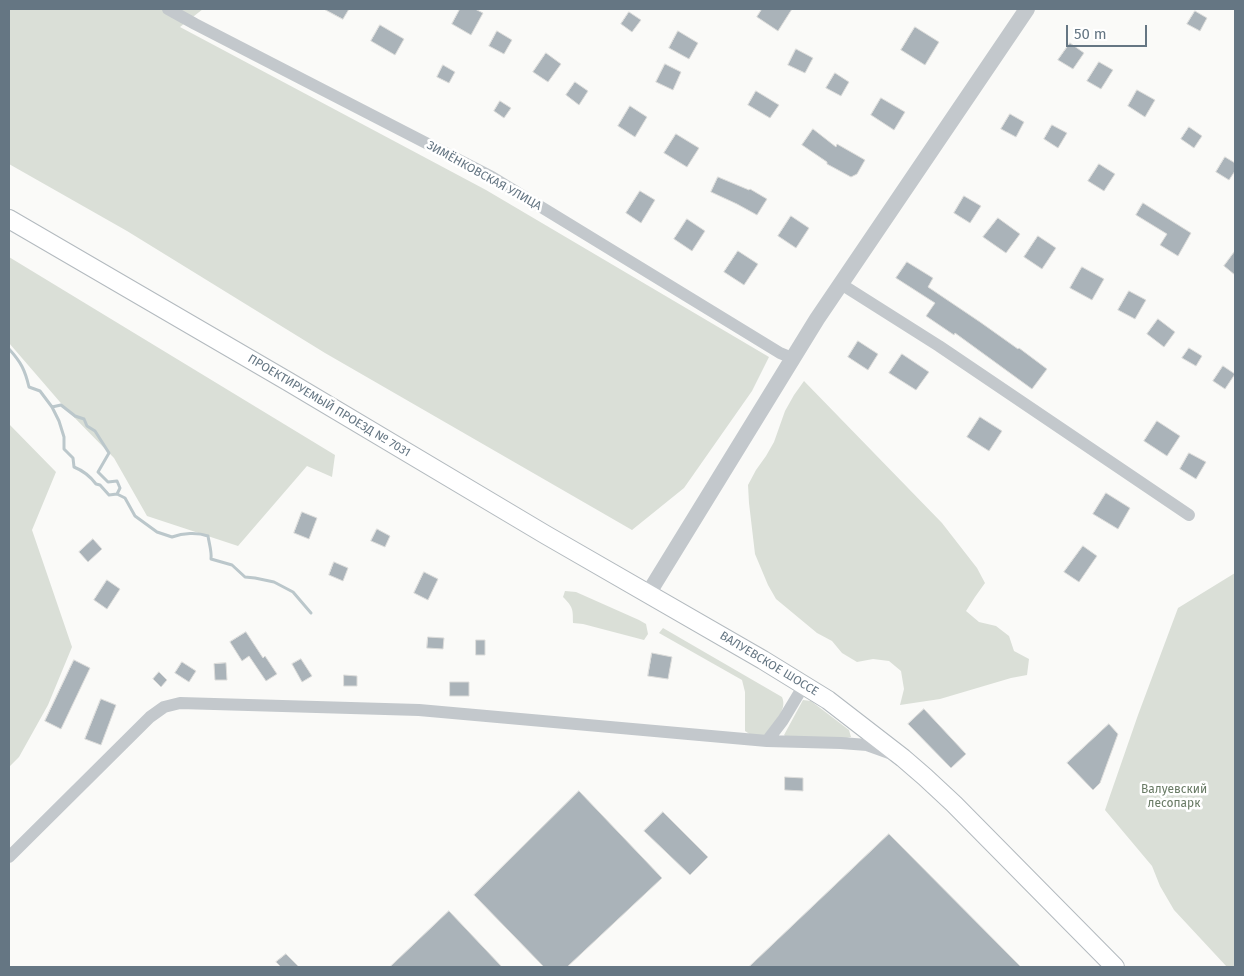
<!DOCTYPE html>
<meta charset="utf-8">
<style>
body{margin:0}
#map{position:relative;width:1244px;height:976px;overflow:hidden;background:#fafaf8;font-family:"Fira Sans",sans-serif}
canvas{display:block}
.frame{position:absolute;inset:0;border:10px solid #657683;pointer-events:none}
.scale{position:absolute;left:1066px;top:25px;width:81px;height:22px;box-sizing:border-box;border:2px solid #657683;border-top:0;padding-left:6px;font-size:15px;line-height:18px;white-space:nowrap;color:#657683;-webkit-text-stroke:4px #fff;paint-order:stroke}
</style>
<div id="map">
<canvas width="1244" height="976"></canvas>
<div class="frame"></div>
<div class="scale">50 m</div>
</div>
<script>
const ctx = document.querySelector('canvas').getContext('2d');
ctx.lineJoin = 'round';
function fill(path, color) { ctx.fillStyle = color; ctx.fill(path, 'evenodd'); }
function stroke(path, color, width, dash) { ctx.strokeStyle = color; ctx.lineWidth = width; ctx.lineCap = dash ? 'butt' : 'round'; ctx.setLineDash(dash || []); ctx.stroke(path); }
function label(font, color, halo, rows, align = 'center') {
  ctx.font = font + ' "Fira Sans",sans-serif'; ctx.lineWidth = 5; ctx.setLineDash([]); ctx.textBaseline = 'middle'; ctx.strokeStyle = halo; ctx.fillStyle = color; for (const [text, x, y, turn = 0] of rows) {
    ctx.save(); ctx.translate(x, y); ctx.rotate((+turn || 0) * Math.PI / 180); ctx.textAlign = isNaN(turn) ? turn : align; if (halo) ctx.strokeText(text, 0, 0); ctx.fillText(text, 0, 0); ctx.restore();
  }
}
const green = new Path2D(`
 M9,9h194l-23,18 306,163 283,167 -17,34 -68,97 -52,42 -307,-177 -198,-122 -118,-67z
 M9,257l326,198 -3,22 -25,-11 -69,80 -91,-30 -33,-58 -48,-49 -57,-66z
 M804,381l138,142 35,45 8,15 -10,14 -9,14 13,11 17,4 13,10 5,15 15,8 -2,16 -16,3 -71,21 -40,6 4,-16 -3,-18 -12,-10 -16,-2 -16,3 -15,-9 -10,-12 -15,-8 -41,-34 -8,-14 -13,-31 -6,-51 -1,-18 8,-15 10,-14 8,-14 11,-31 9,-16z
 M9,424l47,48 -24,58 40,117 -24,58 -29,52 -10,10z
 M1235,573v394h-8l-53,-57 -14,-24 -8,-20 -47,-56 33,-95 40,-107z
 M565,591l11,1 63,28 7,4 2,10 -4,6 -61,-16 -10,-1c0,-14 0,-16 -10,-26z
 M663,628l119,69c6,13 -9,27 -17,38h-14l-6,-4v-39l-3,-12 -83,-47z
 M803,700l8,1 38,29 2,7 -4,1 -61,-1 -2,-2z`);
const stream = new Path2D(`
 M9,349c12,13 16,21 20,38l11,4 12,16 7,14 5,16v12l9,9 1,9c10,4 16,9 22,17l4,1 9,10 8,-1 8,4 10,18 22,16 15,5c11,-4 25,-5 36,-1 1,7 4,16 3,23l21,6 13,12 10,1 19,4 19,10 18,21
 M52,407l9,-2 14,11 9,3 3,7 8,5 14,22 -11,19 10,10 9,-1 3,7 -3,6`);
const building = new Path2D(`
 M324,9h25l-6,10z
 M460,9h15l8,4 -12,22 -19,-11z
 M762,9h30l-14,22 -21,-14z
 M1195,11l12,7 -7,13 -13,-7z
 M629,12l12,8 -9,12 -11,-8z
 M380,25l24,14 -9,16 -24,-14z
 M915,27l24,15 -14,23 -24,-15z
 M497,31l15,9 -8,14 -15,-8z
 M678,31l20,12 -9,16 -20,-11z
 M1070,43l14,10 -11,16 -15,-9z
 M796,49l17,9 -8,15 -17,-8z
 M546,53l15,11 -13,18 -15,-10z
 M1099,62l14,8 -12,19 -14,-8z
 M665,64l16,8 -8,18 -17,-8z
 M443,65l12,7 -6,11 -12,-6z
 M835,73l14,9 -8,14 -15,-8z
 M575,82l13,9 -9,14 -13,-10z
 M1137,90l18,10 -10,17 -17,-11z
 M756,91l23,14 -9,13 -22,-13z
 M881,98l24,14 -11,18 -23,-15z
 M500,101l11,7 -7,10 -10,-7z
 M630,106l17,11 -12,20 -17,-11z
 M1010,114l14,8 -8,15 -15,-8z
 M1052,125l15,8 -9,15 -14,-9z
 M1189,127l13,9 -8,12 -13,-9z
 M813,129l23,18 1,-3 28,16 -8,14 -6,3 -24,-13v-2l-25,-17z
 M676,134l23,14 -12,19 -23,-14z
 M1225,157l10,6v8l-6,9 -13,-8z
 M1099,164l16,10 -11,17 -16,-10z
 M718,177l31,13 1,-1 17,10 -10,16 -20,-11 -26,-12z
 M640,191l15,9 -14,23 -15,-10z
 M964,196l17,10 -11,17 -16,-10z
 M1143,203l48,30 -13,23 -18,-11 7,-11 -31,-19z
 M791,216l18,12 -13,20 -18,-12z
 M998,218l22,16 -14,19 -23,-16z
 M687,219l18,12 -13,20 -18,-12z
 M1038,236l18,12 -14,21 -18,-12z
 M738,251l20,13 -14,21 -20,-13z
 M1235,251v24l-11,-9z
 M907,262l26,16 -5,9 52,35 38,27 1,-1 28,21 -15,20 -77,-56 -1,2 -28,-19 9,-13 -39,-25z
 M1082,267l22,12 -12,21 -22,-12z
 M1129,291l17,9 -11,19 -17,-9z
 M1158,319l17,13 -11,15 -17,-13z
 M858,341l20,13 -10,16 -20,-13z
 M1189,348l13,8 -6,10 -14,-8z
 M902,354l27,18 -13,18 -27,-17z
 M1223,366l12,8 -10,15 -12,-8z
 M980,417l22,14 -13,20 -22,-14z
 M1157,421l23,15 -13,20 -23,-15z
 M1189,453l17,9 -10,17 -16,-10z
 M1106,493l24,15 -12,21 -25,-15z
 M302,512l15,6 -8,21 -15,-6z
 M377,529l13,7 -5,11 -14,-6z
 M93,539l9,10 -14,13 -9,-10z
 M1083,546l14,10 -18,26 -15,-10z
 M334,562l14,6 -5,13 -14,-6z
 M424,572l14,7 -10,21 -14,-7z
 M107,580l13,9 -13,20 -13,-9z
 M246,632l17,26 2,-2 12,18 -11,7 -17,-25 -7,5 -12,-19z
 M428,637l16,1 -1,11 -16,-1z
 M476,640h9v15h-9z
 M652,653l20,4 -4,22 -20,-3z
 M301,659l11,17 -10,6 -10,-18z
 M74,660l16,8 -29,61 -16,-8z
 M182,662l14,9 -7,11 -14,-9z
 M226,663l1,17h-12l-1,-16z
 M159,672l8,8 -6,7 -8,-8z
 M344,675l13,1v10h-13z
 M450,682h19v14h-19z
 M101,699l15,6 -15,40 -16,-6z
 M924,709l42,45 -15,14 -43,-44z
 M1109,724l9,10 -18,49 -7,7 -26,-27z
 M785,777l18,1v13l-18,-1z
 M579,791l83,87 -95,89h-23l-70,-72z
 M663,812l45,45 -18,18 -46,-44z
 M889,834l132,133h-272z
 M449,911l53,56h-112z
 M286,954l13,13h-18l-5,-5z`);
const minor = new Path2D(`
 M168,9l27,15 297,153 288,176 12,5
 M841,284l98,62 250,169
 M767,741l16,-21 21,-35
 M9,857l141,-140 14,-10 16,-4 239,7 348,31 74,2 26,2 25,9`);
const tertiary = new Path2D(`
 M648,594l169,-275 210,-310`);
const secondary = new Path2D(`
 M9,219l280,163 257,153 217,125 65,40 75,58 22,19 29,27 161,163`);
const streetNames = [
 ["ЗИМЁНКОВСКАЯ УЛИЦА",484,176,29],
 ["ПРОЕКТИРУЕМЫЙ ПРОЕЗД № 7031",329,406,31],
 ["ВАЛУЕВСКОЕ ШОССЕ",769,664,31]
];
const parkNames = [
 ["Валуевский",1174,790],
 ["лесопарк",1174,804]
];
fill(green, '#dadfd7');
stroke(stream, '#bbc7cb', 3);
fill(building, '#aab3b9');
stroke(building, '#dcdcda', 1);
stroke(secondary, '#b3babf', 20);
stroke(minor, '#c3c8cc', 12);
stroke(tertiary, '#c3c8cc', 16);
stroke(secondary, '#fff', 18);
label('12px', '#657683', '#fff', streetNames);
label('12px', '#687a64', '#fff', parkNames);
</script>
